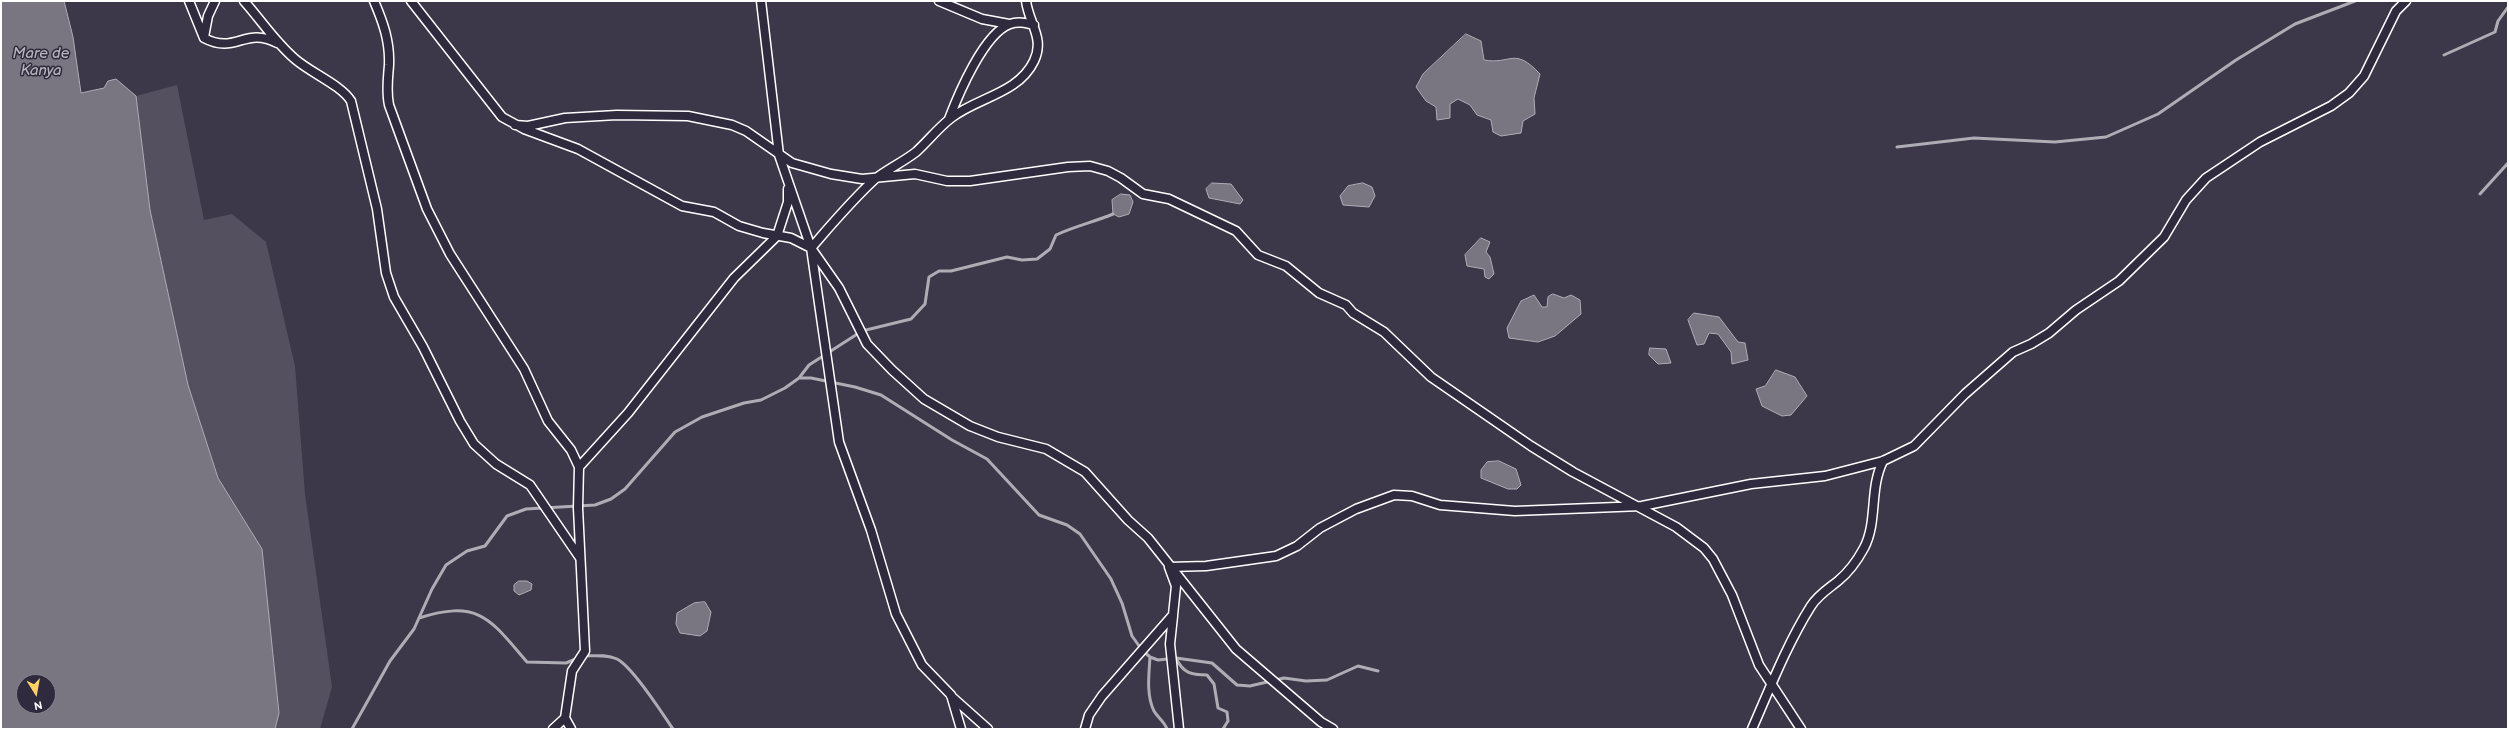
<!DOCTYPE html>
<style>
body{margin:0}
#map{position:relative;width:2509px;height:730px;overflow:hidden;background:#3c3749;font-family:"Balsamiq Sans",sans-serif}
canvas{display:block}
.frame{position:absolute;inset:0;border:2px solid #fff;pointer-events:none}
.north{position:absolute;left:16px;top:674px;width:40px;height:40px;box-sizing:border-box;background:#2f2a3d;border:1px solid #827f8b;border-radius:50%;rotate:169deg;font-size:11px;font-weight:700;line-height:16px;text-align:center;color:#fff}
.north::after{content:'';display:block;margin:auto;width:14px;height:18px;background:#ffd166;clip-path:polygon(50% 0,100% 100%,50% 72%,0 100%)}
</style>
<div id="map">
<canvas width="2509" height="730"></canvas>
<div class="frame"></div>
<div class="north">N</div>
</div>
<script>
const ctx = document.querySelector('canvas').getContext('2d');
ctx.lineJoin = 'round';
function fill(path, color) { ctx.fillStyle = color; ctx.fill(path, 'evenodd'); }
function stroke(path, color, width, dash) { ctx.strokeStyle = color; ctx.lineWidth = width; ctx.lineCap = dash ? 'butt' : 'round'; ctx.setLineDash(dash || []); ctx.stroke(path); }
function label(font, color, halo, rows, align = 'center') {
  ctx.font = font + ' "Balsamiq Sans",sans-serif'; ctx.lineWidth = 3; ctx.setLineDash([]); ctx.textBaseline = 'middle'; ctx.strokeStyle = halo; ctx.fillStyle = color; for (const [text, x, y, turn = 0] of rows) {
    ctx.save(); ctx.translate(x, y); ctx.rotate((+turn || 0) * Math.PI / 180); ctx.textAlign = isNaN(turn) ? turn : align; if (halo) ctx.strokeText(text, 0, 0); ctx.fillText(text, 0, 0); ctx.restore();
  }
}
const green = new Path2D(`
 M177,85l27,135 28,-6 34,28 29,124 10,128 27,193 -12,42h-45l4,-16 -17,-164 -44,-71 -30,-93 -38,-175 -14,-114z`);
const water = new Path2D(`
 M1,1h63l9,36 8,56 23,-5 4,-7 8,-2 20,17 14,114 38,175 30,93 44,71 17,164 -4,16h-274zM24,682h24v24h-24z
 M1466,34l15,7 3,19c27,5 30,-14 56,14l-6,24 1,16 -12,7 -2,12 -20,3 -8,-4 -2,-12 -14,-5 -7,-10 -12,-6 -8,5v14l-13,2 -1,-13 -10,-6 -10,-14 7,-13z
 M1212,183l19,1 12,16 -3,4 -31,-6 -3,-9z
 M1363,183l9,4 3,9 -6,11 -26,-2 -3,-9 8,-10z
 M1121,194l9,1 3,7 -4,12 -10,3 -6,-3 -1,-14z
 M1481,238l9,4 -4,10 4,5 4,17 -5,5 -4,-2 -1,-8 -17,-3 -2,-11z
 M1553,294l11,4 7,-3 9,5 1,14 -26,22 -17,6 -29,-4 -2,-10 14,-27 13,-6 8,12h5l1,-10z
 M1694,313l25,4 19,25 7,1 3,17 -16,4 -1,-12 -13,-18 -9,-1 -5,11 -7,1 -9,-25z
 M1650,348l16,1 5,14 -13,1 -9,-9z
 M1776,370l19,7 12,19 -16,19 -9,1 -20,-10 -6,-17 9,-3z
 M1499,461l17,8 5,16 -4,4h-9l-27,-11v-8l6,-8z
 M519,581h8l5,3 -1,6 -12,5 -5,-4v-6z
 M705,602l6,10 -4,19 -7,5 -20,-3 -4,-9 1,-11 17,-10z`);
const stream = new Path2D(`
 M2444,55l51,-23 3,-11 10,-14
 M1897,147l77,-9 81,4 51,-5 52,-23 78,-54 59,-36 60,-23
 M2480,194l28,-31
 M799,378l10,-13 53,-34 49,-12 14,-15 4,-27 10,-6h12l56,-14 15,3 15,-1 13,-10 6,-14c19,-9 38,-13 57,-21
 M419,618c60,-19 71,1 108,44l39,1 12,-5
 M583,656c11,0 23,-2 34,3 15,7 45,54 56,70
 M1150,657c-1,17 -4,38 4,54 4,7 10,10 13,18
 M1176,658l36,5 25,22 13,1 34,-8 22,3 21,-1 31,-14 20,5
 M352,729l38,-68 24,-32 18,-40 14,-24 21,-14 18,-5 22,-30 19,-7 69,-4 16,-6 14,-10 50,-57 27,-15 42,-14 17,-3 24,-12 14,-10h12l44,9 26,8 71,45 35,19 52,56 28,10 13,9 31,45 11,24 10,33 10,14 8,7 8,3 18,-2c7,15 15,17 31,17l7,9 4,24 9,4 1,9 -5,8`);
const minor = new Path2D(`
 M189,1l15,37c32,17 41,-12 73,5
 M244,1c17,19 31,41 51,58 16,14 46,26 56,42l26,108 9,64 8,24 29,50 37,74 14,23 22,20 34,21 50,73
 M374,1c9,21 16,40 15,64 -1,14 -3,26 0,40l38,104 23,45 74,115 24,52 23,29 8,17 -1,41 7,143 -13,20 -7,47 -12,11
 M411,1l91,116 22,12 54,20 104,57 32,6 25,14 24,7 28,5 20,10 28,40 28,56 25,26 32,29 46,27 28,11 48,12 39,23 43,48 20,18 88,111 85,73 12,7
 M761,1l18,154 32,93 28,194 32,88 25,84 26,51 29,30 10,34
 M939,1l43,18 27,5
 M204,37l4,-21 7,-15
 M949,119c9,-24 35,-86 61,-95 8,-3 16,-1 24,1
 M515,125l13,1 37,-8 52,-3 71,1 44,9 14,6 46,32 39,11 31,5 53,-5 32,7h23l98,-14 22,-1 18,5 13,7 22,16 26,5 67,32 22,24 28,11 33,27 27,12 7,8 31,19 47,45 100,69 42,26 103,55 28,21 9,11 19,36 27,70 42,64
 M811,248c20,-23 41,-48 64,-69 13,-10 28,-17 41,-27 12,-11 22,-24 35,-34 27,-21 67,-24 83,-57 11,-23 -5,-37 -8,-60
 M579,467l49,-54 106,-135 43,-42 11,-34v-13
 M1173,616l-3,28 9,85
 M951,696l37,33
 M565,718l6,11
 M1085,729l4,-14 13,-19 71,-81 3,-29 -7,-19 37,-1 70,-10 21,-10 23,-18 36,-19 38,-14 18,1 28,9 75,6 127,-5 109,-22 74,-8 58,-15 31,-15 51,-52 48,-42 18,-8 18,-11 27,-23 43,-29 45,-44 22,-37 20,-22 54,-36 71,-36 18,-13 15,-17 32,-65 10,-10
 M1752,729c18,-41 35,-85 59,-123 7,-11 17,-17 27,-25 11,-9 19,-20 26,-33 14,-27 5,-59 19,-87`);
const waterNames = [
 ["Mare de",41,54],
 ["Kanya",41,71]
];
fill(green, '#555060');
fill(water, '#797682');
stroke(water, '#afadb4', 1);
stroke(stream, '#afadb4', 3);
stroke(minor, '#fff', 11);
stroke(minor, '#2f2a3d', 8);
label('italic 15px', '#b5b4ba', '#2f2a3d', waterNames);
</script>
